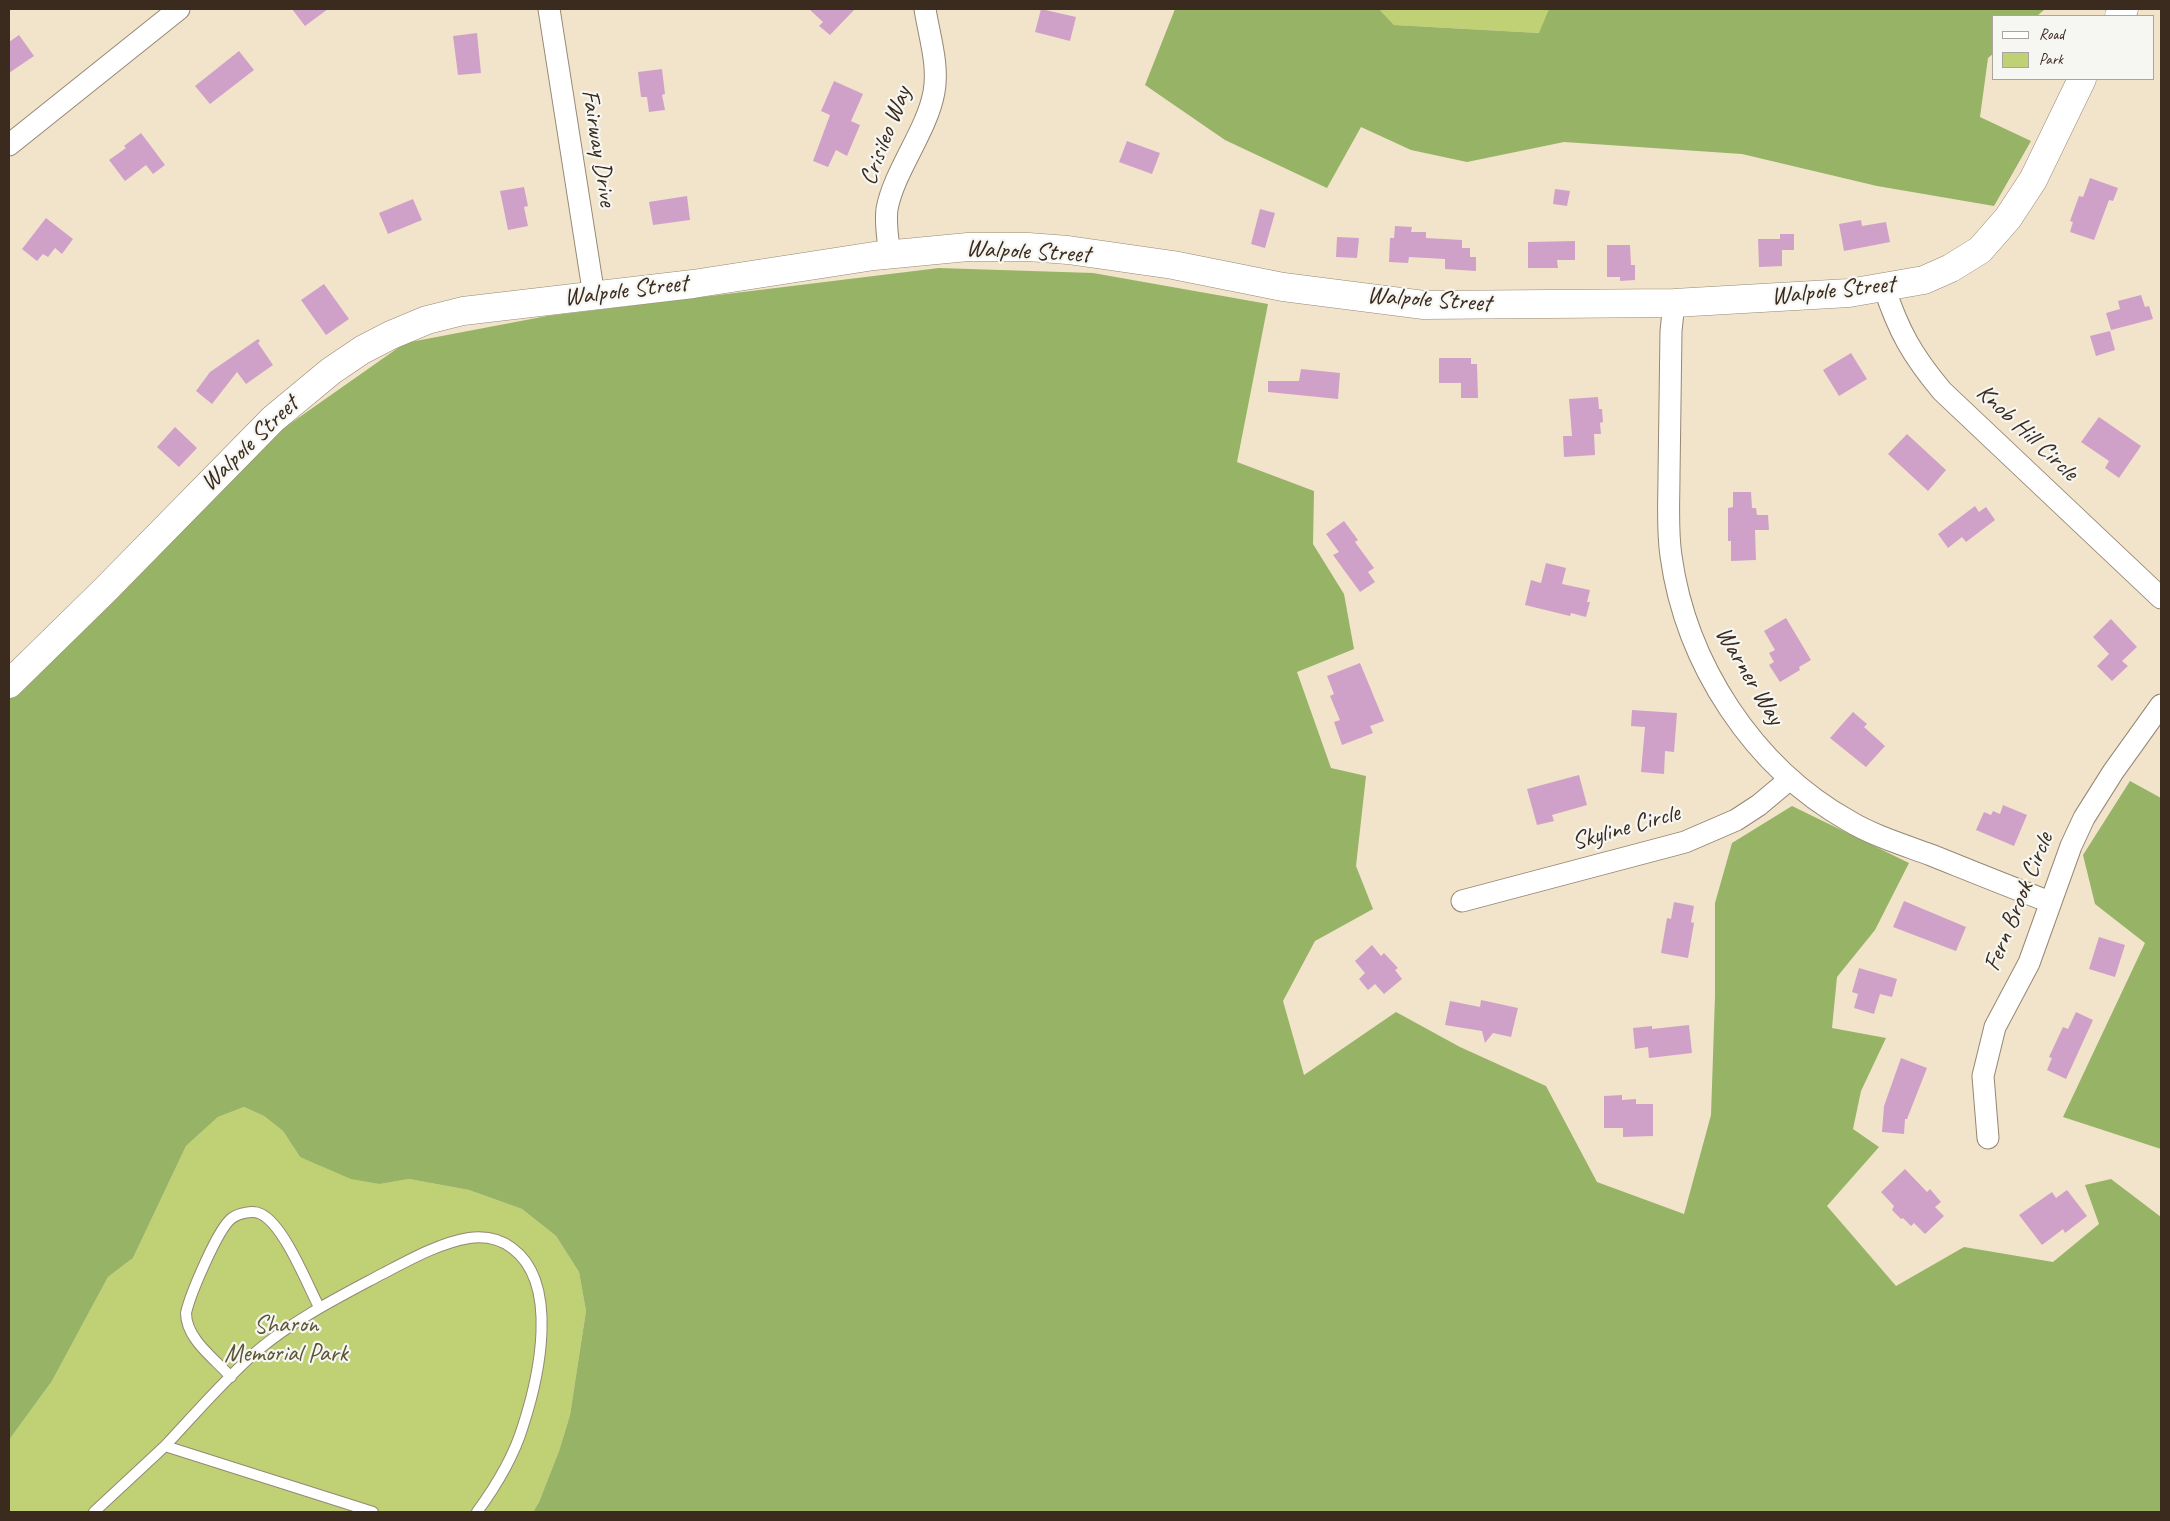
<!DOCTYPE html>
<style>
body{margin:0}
#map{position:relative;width:2170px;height:1521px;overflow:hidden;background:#f1e4cb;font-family:Caveat,sans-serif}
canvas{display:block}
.frame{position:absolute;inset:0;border:10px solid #3b2a1e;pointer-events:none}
.legend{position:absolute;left:1992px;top:15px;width:162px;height:65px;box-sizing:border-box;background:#f6f6f2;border:1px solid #aba49d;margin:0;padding:6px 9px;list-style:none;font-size:15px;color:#3b2a1e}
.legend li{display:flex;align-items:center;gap:10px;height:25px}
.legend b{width:25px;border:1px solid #aba49d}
</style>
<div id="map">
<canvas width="2170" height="1521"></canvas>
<div class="frame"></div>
<ul class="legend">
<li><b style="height:6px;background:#fff"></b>Road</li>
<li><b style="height:14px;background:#bfd174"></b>Park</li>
</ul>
</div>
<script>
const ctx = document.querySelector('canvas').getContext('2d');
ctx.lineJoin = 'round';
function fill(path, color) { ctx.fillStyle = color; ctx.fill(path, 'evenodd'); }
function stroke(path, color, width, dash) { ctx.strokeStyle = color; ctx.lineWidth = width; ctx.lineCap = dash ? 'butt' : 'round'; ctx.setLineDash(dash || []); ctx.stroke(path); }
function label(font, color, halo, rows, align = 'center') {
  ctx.font = font + ' Caveat,sans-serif'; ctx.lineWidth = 4.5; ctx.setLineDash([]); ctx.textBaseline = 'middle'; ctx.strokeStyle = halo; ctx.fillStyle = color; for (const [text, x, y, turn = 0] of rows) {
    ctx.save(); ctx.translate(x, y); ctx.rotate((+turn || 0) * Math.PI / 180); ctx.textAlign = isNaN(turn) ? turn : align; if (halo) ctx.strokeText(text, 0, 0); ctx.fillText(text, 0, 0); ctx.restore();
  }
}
const green = new Path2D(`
 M1379,9h170l-9,24 -146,-8z
 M244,1107l20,9 19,15 17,26 80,27 29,-5 60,11 53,19 34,27 23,36 7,39 -16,104 -11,36 -20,51 -6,10h-524v-72l43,-59 56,-104 25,-19 53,-112 32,-29z`);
const forest = new Path2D(`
 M1175,9h204l15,16 145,8 10,-24h496l-8,7h-43v37l-6,5 -8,59 51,24 -37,65 -117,-20 -135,-32 -178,-12 -97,20 -56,-12 -50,-23 -34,61 -102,-48 -80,-55z
 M939,268l154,5 175,31 -31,158 77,29 -1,53 31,50 10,55 -57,23 34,96 35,8 -10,90 17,43 -58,32 -32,60 21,74 92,-63 64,35 86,39 51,96 87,32 27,-99 4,-119v-93l17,-60 60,-37 117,57 -34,67 -38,47 -5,51 54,10 -25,53 -8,38 26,18 -52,59 69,80 68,-39 89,15 46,-38 -14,-39 26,-6 50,38v295h-1628l6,-10 20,-51 11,-36 16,-104 -7,-39 -23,-36 -34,-27 -53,-19 -60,-11 -29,5 -29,-5 -51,-22 -17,-26 -19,-15 -20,-9 -26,10 -32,29 -53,112 -25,19 -56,104 -43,59v-741l255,-257 141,-99 142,-27z
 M2130,781l31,17v351l-98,-32 82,-174 -50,-39 -12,-49z`);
const building = new Path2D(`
 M292,9h36l-23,17z
 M809,9h46l-25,26 -11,-9 4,-4z
 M1041,9l35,8 -6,24 -35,-9z
 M477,33l4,40 -23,2 -5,-39z
 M19,35l15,21 -25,17v-31z
 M239,51l15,19 -44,34 -15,-18z
 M662,69l3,25 -3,1 3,15 -16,2 -2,-15h-6l-3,-25z
 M834,81l29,13 -12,27 9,4 -13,31 -11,-6 -8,17 -15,-6 17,-46 -9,-4z
 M141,133l24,32 -12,9 -7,-9 -21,16 -16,-21 17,-12 -2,-2z
 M1127,141l33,12 -8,21 -33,-12z
 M2090,178l28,10 -5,13 -4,-1 -15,40 -24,-8 3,-10 -3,-1 9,-25 4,1z
 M524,187l4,19 -4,1 4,19 -20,4 -8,-39z
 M1555,189l15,2 -3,15 -14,-2z
 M687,196l3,24 -37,5 -4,-23z
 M413,199l9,21 -34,14 -9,-21z
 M1260,209l15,4 -10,35 -14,-4z
 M46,218l27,21 -11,15 -7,-6 -7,9 -5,-3 -6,7 -15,-12z
 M1861,220l1,6 24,-4 4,20 -46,9 -5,-27z
 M1395,226l17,1 -1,5h15v6l36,2v8h8v9h6v14l-31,-2v-10l-36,-2 -1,6 -19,-1 1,-24h4z
 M1780,234h14v16h-12v16l-23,1 -1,-28h22z
 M1337,237l22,1 -2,20 -21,-1z
 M1575,241v19h-18l1,8h-30v-26z
 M1607,245h23l1,20h4v15l-15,1v-4h-13z
 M324,284l25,35 -23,16 -25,-35z
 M2141,295l4,12 4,-1 4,13 -42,11 -5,-17 14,-4 -2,-8z
 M2110,331l5,19 -19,6 -6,-20z
 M258,339l2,2 -2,2 15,22 -27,19 -9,-12 -25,32 -16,-13 14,-19z
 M1851,353l16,26 -28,17 -16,-26z
 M1439,358h32v6h6l1,34h-17v-15h-22z
 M1301,369l39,4 -2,26 -70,-7v-11h31z
 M1598,397l1,12h3l1,13 -3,1 1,11h-7l1,21 -31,2 -1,-21h9l-3,-37z
 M2099,417l42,29 -22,32 -14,-10 4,-7 -28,-19z
 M175,427l22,21 -18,19 -22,-20z
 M1907,434l39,36 -18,21 -40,-37z
 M1733,492h18l1,16h4l1,7h11l1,15h-14l1,30 -25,1v-20h-3v-33l5,-1z
 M1975,506l4,6 7,-5 9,13 -29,22 -4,-5 -14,11 -10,-14z
 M1344,521l14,19 -3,2 19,26 -6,4 7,10 -15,10 -27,-37 6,-3 -13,-18z
 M1546,563l20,5 -4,16 28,6 -3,12h3l-4,15 -15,-4 -1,3 -45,-11 6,-25 10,3z
 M1786,618l25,42 -12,7 1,3 -20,12 -11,-17 5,-3 -5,-9 6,-3 -11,-19z
 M2111,619l26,28 -15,14 6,5 -16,15 -15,-15 12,-12 -16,-17z
 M1360,663l24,58 -14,5 3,7 -31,12 -8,-23 6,-2 -10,-24 4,-2 -7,-18z
 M1632,710l45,3 -3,39 -9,-1 -1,23 -23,-2 4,-45 -14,-1z
 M1853,712l14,12 -3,3 21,19 -19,21 -36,-29z
 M1579,775l8,30 -35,10 2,6 -17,4 -10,-36z
 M2003,805l24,10 -13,31 -38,-16 8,-18 7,3 2,-4 7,3z
 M1904,901l62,26 -10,24 -63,-24z
 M1674,902l20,4 -3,16 3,1 -6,35 -27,-5 6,-35 4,1z
 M2099,937l26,8 -10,32 -26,-8z
 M1372,945l9,11 3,-3 14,15 -3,2 7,9 -18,15 -9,-10 -7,6 -9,-11 6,-6 -10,-12z
 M1859,968l38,11 -5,18 -12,-3 -6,20 -20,-6 4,-14 -6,-2z
 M1481,1000l37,8 -7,29 -18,-4 -8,10 -3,-12 -37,-6 5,-24 30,6z
 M2076,1012l17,8 -27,59 -19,-9 5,-12 -3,-1 14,-30 5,2z
 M1689,1025l3,28 -43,5 -1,-11 -13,2 -2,-21 19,-2v3z
 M1901,1058l26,10 -20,51h-2l-1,15 -22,-2 2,-26z
 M1622,1095v5l14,-1v5h17v32l-30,1v-9h-19v-32z
 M1905,1169l22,23 3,-3 11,13 -6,5 9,9 -19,18 -11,-11 -3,3 -8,-8 -2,1 -9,-9 2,-4 -13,-14z
 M2067,1190l20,26 -22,17 -2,-4 -21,16 -23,-30 33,-23 4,6z`);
const service = new Path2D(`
 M231,1377c-16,-18 -45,-38 -45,-64 4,-18 32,-85 46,-95 7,-5 21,-8 29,-4 23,11 46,70 58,93
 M94,1512l71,-66
 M373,1512l-208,-66c30,-32 59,-66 92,-95 38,-32 82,-54 125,-77 27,-14 57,-31 87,-36 15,-2 31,1 43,10 48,35 27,129 11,178 -9,30 -27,60 -46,86`);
const minor = new Path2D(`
 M549,9l45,287
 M9,145l170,-136
 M890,255c-2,-15 -5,-31 -3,-46 7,-38 40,-78 47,-117 5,-27 -5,-57 -9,-83
 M1884,287c15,45 28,68 58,104l219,207
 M1674,303l-3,28c-1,48 -1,96 -2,144 0,27 -2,54 2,81 15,108 82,211 178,265 25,15 55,24 82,34 40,16 79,32 119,47
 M1462,901l223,-59 51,-22 23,-15 31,-26
 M1988,1138l-5,-62 12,-49 34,-64 42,-117 13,-28 29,-46 48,-67`);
const secondary = new Path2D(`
 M2119,16l5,-7
 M9,684l96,-94 168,-171 58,-48 31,-21 29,-15 36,-15 36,-9 230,-27 181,-28 94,-9h60l40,3 105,15 110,22 141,18 250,-2 175,-10 75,-13 27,-12 29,-18 28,-32 25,-38 49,-101`);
const streetNames = [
 ["Crisileo Way",886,136,-69],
 ["Fairway Drive",598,148,81],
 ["Walpole Street",1028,252,3],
 ["Walpole Street",626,291,-7],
 ["Walpole Street",1833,291,-6],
 ["Walpole Street",1429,300,4],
 ["Knob Hill Circle",2027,433,43],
 ["Walpole Street",250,444,-44],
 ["Warner Way",1749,676,59],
 ["Skyline Circle",1626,828,-16],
 ["Fern Brook Circle",2019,902,-68]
];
const parkNames = [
 ["Sharon",286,1325],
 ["Memorial Park",286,1354]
];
fill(green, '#bfd174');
fill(forest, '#97b366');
fill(building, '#d0a1c8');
stroke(service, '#968774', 12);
stroke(minor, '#968774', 23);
stroke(secondary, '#968774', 29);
stroke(service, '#fff', 10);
stroke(minor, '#fff', 21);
stroke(secondary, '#fff', 28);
label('25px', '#3b2a1e', '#f6f6f2', streetNames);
label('25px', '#5c5434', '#f6f6f2', parkNames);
</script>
